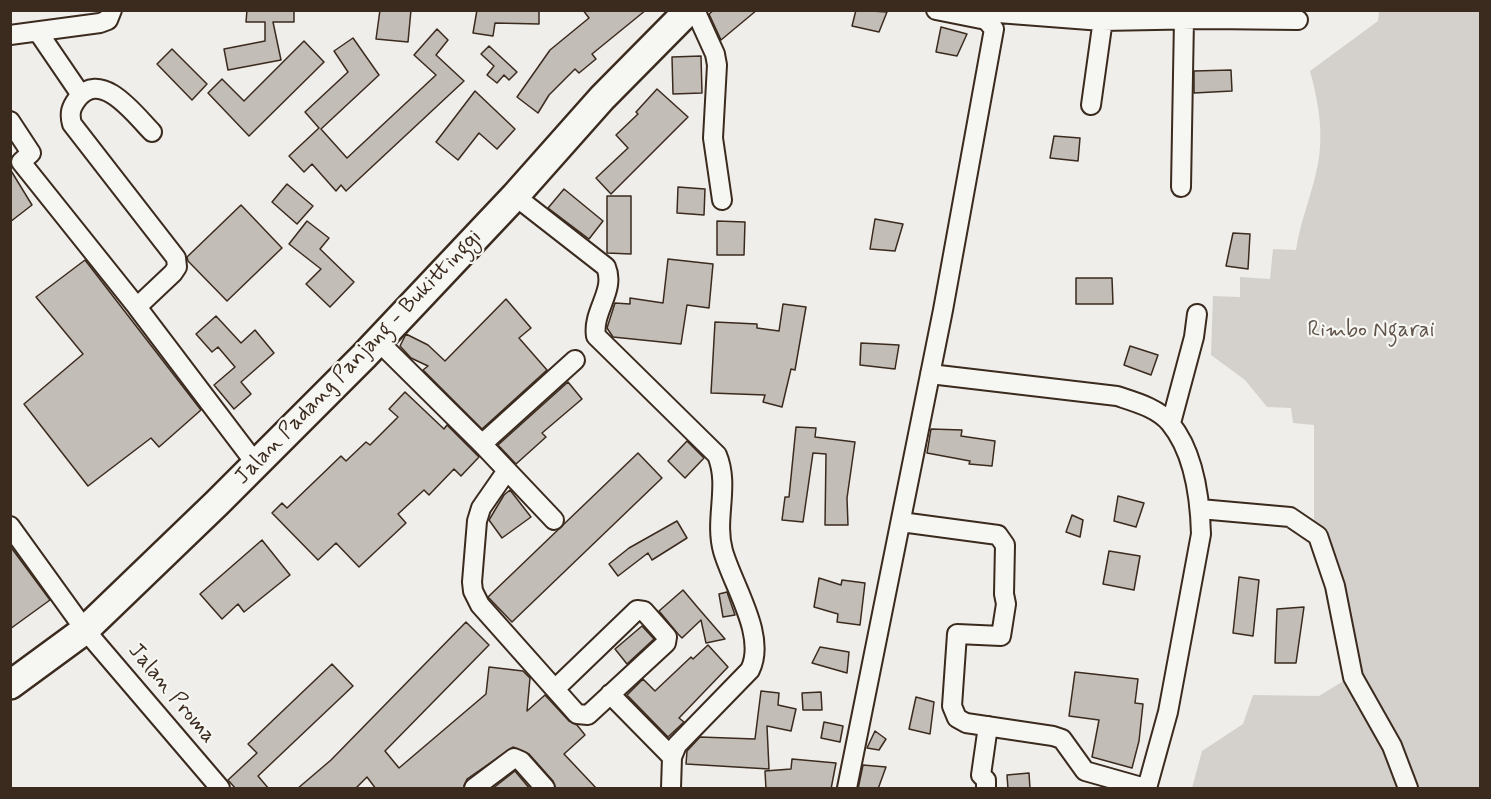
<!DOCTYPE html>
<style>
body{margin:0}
#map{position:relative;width:1491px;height:799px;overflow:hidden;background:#efeeea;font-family:Mynerve,sans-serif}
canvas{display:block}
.frame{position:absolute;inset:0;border:12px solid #3b2a1e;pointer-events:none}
</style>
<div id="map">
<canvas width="1491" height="799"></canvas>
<div class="frame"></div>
</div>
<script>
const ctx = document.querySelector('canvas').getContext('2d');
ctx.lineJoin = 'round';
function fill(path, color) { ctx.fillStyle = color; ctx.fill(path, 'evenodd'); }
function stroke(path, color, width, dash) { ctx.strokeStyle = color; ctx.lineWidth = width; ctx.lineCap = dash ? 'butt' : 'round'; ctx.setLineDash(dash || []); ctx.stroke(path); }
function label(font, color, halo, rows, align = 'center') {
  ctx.font = font + ' Mynerve,sans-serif'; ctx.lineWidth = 4.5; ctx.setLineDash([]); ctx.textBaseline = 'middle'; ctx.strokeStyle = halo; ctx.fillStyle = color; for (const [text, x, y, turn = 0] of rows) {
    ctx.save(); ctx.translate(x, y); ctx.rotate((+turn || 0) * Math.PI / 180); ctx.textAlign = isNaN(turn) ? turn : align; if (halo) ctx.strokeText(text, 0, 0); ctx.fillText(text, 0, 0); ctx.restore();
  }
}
const green = new Path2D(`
 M1379,11h101v777h-288l10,-37 41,-27 10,-29 66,1 31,-19 -27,-147 -9,-9v-96l-21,-2 -2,-15 -24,-1 -22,-27 -34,-25 2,-59 27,1v-20l30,2 3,-30 23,1c4,-27 14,-51 20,-77 9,-35 3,-69 -6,-102l68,-50z`);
const building = new Path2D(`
 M247,10h47v12h-21l8,38 -53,10 -4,-21 41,-8v-19h-19z
 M380,10h31l-3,32 -32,-3z
 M477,10h62v14l-44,-1 -2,13 -20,-3z
 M583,10h63l-54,44 4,5 -17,14 -4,-4 -26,26 -11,18 -21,-16 33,-47 39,-32z
 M714,10h43l-36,30 -12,-26z
 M856,10l31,2 -8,20 -27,-6z
 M941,27l26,7 -10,22 -21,-4z
 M437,29l11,11 -12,15 28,26 -118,110 -5,-6 -5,6 -24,-27 -8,8 -15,-16 30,-28 -14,-16 43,-40 -14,-21 19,-13 26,37 -58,54 26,29 89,-83 -22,-20z
 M304,41l20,21 -75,74 -41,-43 14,-14 22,22z
 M489,46l28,26 -8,8 -5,-5 -7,8 -10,-8 7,-9 -13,-12z
 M172,49l35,35 -15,16 -35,-36z
 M701,56l1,37 -29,1 -1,-37z
 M1231,70l1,21 -38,2v-22z
 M657,89l31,28 -77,77 -15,-16 32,-30 -12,-13 22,-21 -2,-2z
 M475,91l40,38 -18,20 -18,-16 -21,27 -22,-18z
 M1054,136l26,2 -2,23 -28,-3z
 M10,169l22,36 -22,17z
 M287,184l26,22 -16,18 -25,-22z
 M678,187l27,2 -1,26 -27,-2z
 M564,189l39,32 -14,18 -41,-31z
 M607,196h24v58l-24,-1z
 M241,205l41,43 -55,53 -39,-40 -1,-4z
 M875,219l28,5 -8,27 -25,-2z
 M307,221l22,17 -9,11 34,33 -24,25 -24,-23 15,-15 -32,-25z
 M717,221l28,1 -1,33h-27z
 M1233,233l17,1 -2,35 -22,-3z
 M668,259l45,5 -4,44 -22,-3 -6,39 -68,-7 -6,-9 8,-25 15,1v-6l33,5z
 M85,260l116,150 -42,37 -8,-9 -63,48 -64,-82 59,-50 -47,-57z
 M1076,278h36l1,26h-37z
 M506,299l25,29 -12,10 28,32 -65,59 -59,-59 5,-4 -17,-8 -11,-12 6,-12 22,11 17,16z
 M783,304l23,3 -11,63 -4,-1 -9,38 -19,-5 2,-7 -54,-2 4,-71 42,2v4l22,3z
 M216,316l25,27 14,-13 19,23 -33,29 10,12 -17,15 -20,-24 21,-18 -17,-20 -6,5 -16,-18z
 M861,343l38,2 -4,24 -35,-4z
 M1130,346l28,9 -7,20 -27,-10z
 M568,382l14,17 -40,34 4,4 -30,27 -18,-19z
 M405,392l39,37 3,-4 32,32 -18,19 -7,-7 -25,26 -5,-5 -26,24 8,9 -47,44 -23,-24 -18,17 -46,-47 10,-10 5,5 54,-52 5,5 20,-19 4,3 28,-28 -9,-8z
 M796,427l20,1 -1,9 40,5 -8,56 1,27h-23l1,-71 -13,-1 -10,69 -21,-2 3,-23h4z
 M931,429l31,1 -1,6 34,5 -3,25 -23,-2 1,-3 -43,-8z
 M687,441l17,17 -19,20 -17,-17z
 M638,453l24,25 -150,144 -24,-25z
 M510,490l21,27 -29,21 -13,-18 15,-25z
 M1118,496l26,7 -8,24 -22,-6z
 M1072,515l11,5 -3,17 -14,-5z
 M677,521l10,17 -35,22 -4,-7 -30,23 -9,-12 20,-16z
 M262,540l28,35 -46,37 -6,-8 -16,15 -22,-25z
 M10,546l40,54 -40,29z
 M1109,551l31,5 -6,34 -31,-6z
 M1239,577l20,3 -6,56 -20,-3z
 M819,578l22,7 1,-5 23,3 -5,42 -23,-3 1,-8 -24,-7z
 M683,590l16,19 26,30 -19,4 -5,-23 -19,18 -4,-4 -19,-23z
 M727,592l8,23 -12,2 -4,-23z
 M1304,607l-8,56h-21l2,-54z
 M466,622l23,23 -104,106 14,17 87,-74 3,-27 34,4 7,7 -3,33 18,-16 24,26 8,4 8,10 -21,19 33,35h-41l-3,-8 -24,-27 -16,-7 -46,32 -4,10h-87l-9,-12 -12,12h-58l34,-29z
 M642,626l12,13 -27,25 -12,-15z
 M708,645l20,22 -49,51 5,4 -16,15 -41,-42 16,-16 12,12 36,-34 2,2z
 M820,647l29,5 -2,21 -35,-10z
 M332,664l21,22 -95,90 11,13h-33l-8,-9 29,-27 -9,-9z
 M1075,672l63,7 -3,24 8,1 -4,37 -7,27 -40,-11 7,-37 -30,-4z
 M761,691l18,2 -1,12 18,4 -5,22 -24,-5 2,43 -83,-5 1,-13 13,-14 55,2z
 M821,692l1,18h-19l-1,-17z
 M916,697l18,5 -4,32 -21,-5z
 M824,722l19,4 -3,16 -19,-4z
 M875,731l11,8 -7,11 -12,-2z
 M792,759l44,4 -5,26h-65l-1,-18 26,-2z
 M863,765l23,2 -8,22h-20z
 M515,771l15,18h-38z
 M1029,773l1,16h-22l-1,-14z`);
const minor = new Path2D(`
 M695,10l20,44 2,11 -4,73 9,62
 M998,13l104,8 106,-2v-9
 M1208,19l90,1
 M38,32l43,63
 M10,35l90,-12 8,-3 4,-10
 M1091,105l13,-93
 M10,121l21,32 -10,9 116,145 119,157
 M1181,187l3,-168
 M515,196l91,71c10,24 -14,44 -10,69l121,119c13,31 -3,64 6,96 10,35 44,85 27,119l-73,75 -5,12 -1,31
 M137,307l36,-34 4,-6 -1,-9 -104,-134c-3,-11 -1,-17 6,-26 24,-29 58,18 74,34
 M378,341l104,103 72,76
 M930,374l187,22c18,6 41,12 53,27 24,29 30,75 31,111l-33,178 -21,76
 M1171,423l23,-86 3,-23
 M482,444l93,-84
 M506,472l-25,36 -4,13 -5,61 1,9 7,14 97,109 11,1 78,-72 1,-6 -23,-26 -7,-1 -82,79
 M1200,509l90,8 28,19 17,50 18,91 39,69 16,42
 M901,522l97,13 7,10 -1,49 2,10 -5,32 -44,-2 -5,72 5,12 9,5 87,13 9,3 23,32 60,17
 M10,526l75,104 135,158
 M610,694l62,63
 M474,788l40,-30 7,3 24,27
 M847,788l96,-478 51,-281 -8,-9 -50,-10
 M986,788v-8l-5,-5 7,-49`);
const highway = new Path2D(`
 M10,685l75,-55 132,-127 147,-147 151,-160 87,-98 87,-88`);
const parkNames = [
 ["Rimbo Ngarai",1371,331]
];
const streetNames = [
 ["Jalan Padang Panjang - Bukittinggi",359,358,-46],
 ["Jalan Proma",171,694,50]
];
fill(green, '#d4d1cc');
fill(building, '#c2bdb7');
stroke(building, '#3b2a1e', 1.5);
stroke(minor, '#3b2a1e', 22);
stroke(highway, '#3b2a1e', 32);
stroke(minor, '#f6f6f2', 18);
stroke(highway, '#f6f6f2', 27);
label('22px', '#61544a', '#f6f6f2', parkNames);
label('22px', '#3b2a1e', '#f6f6f2', streetNames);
</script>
